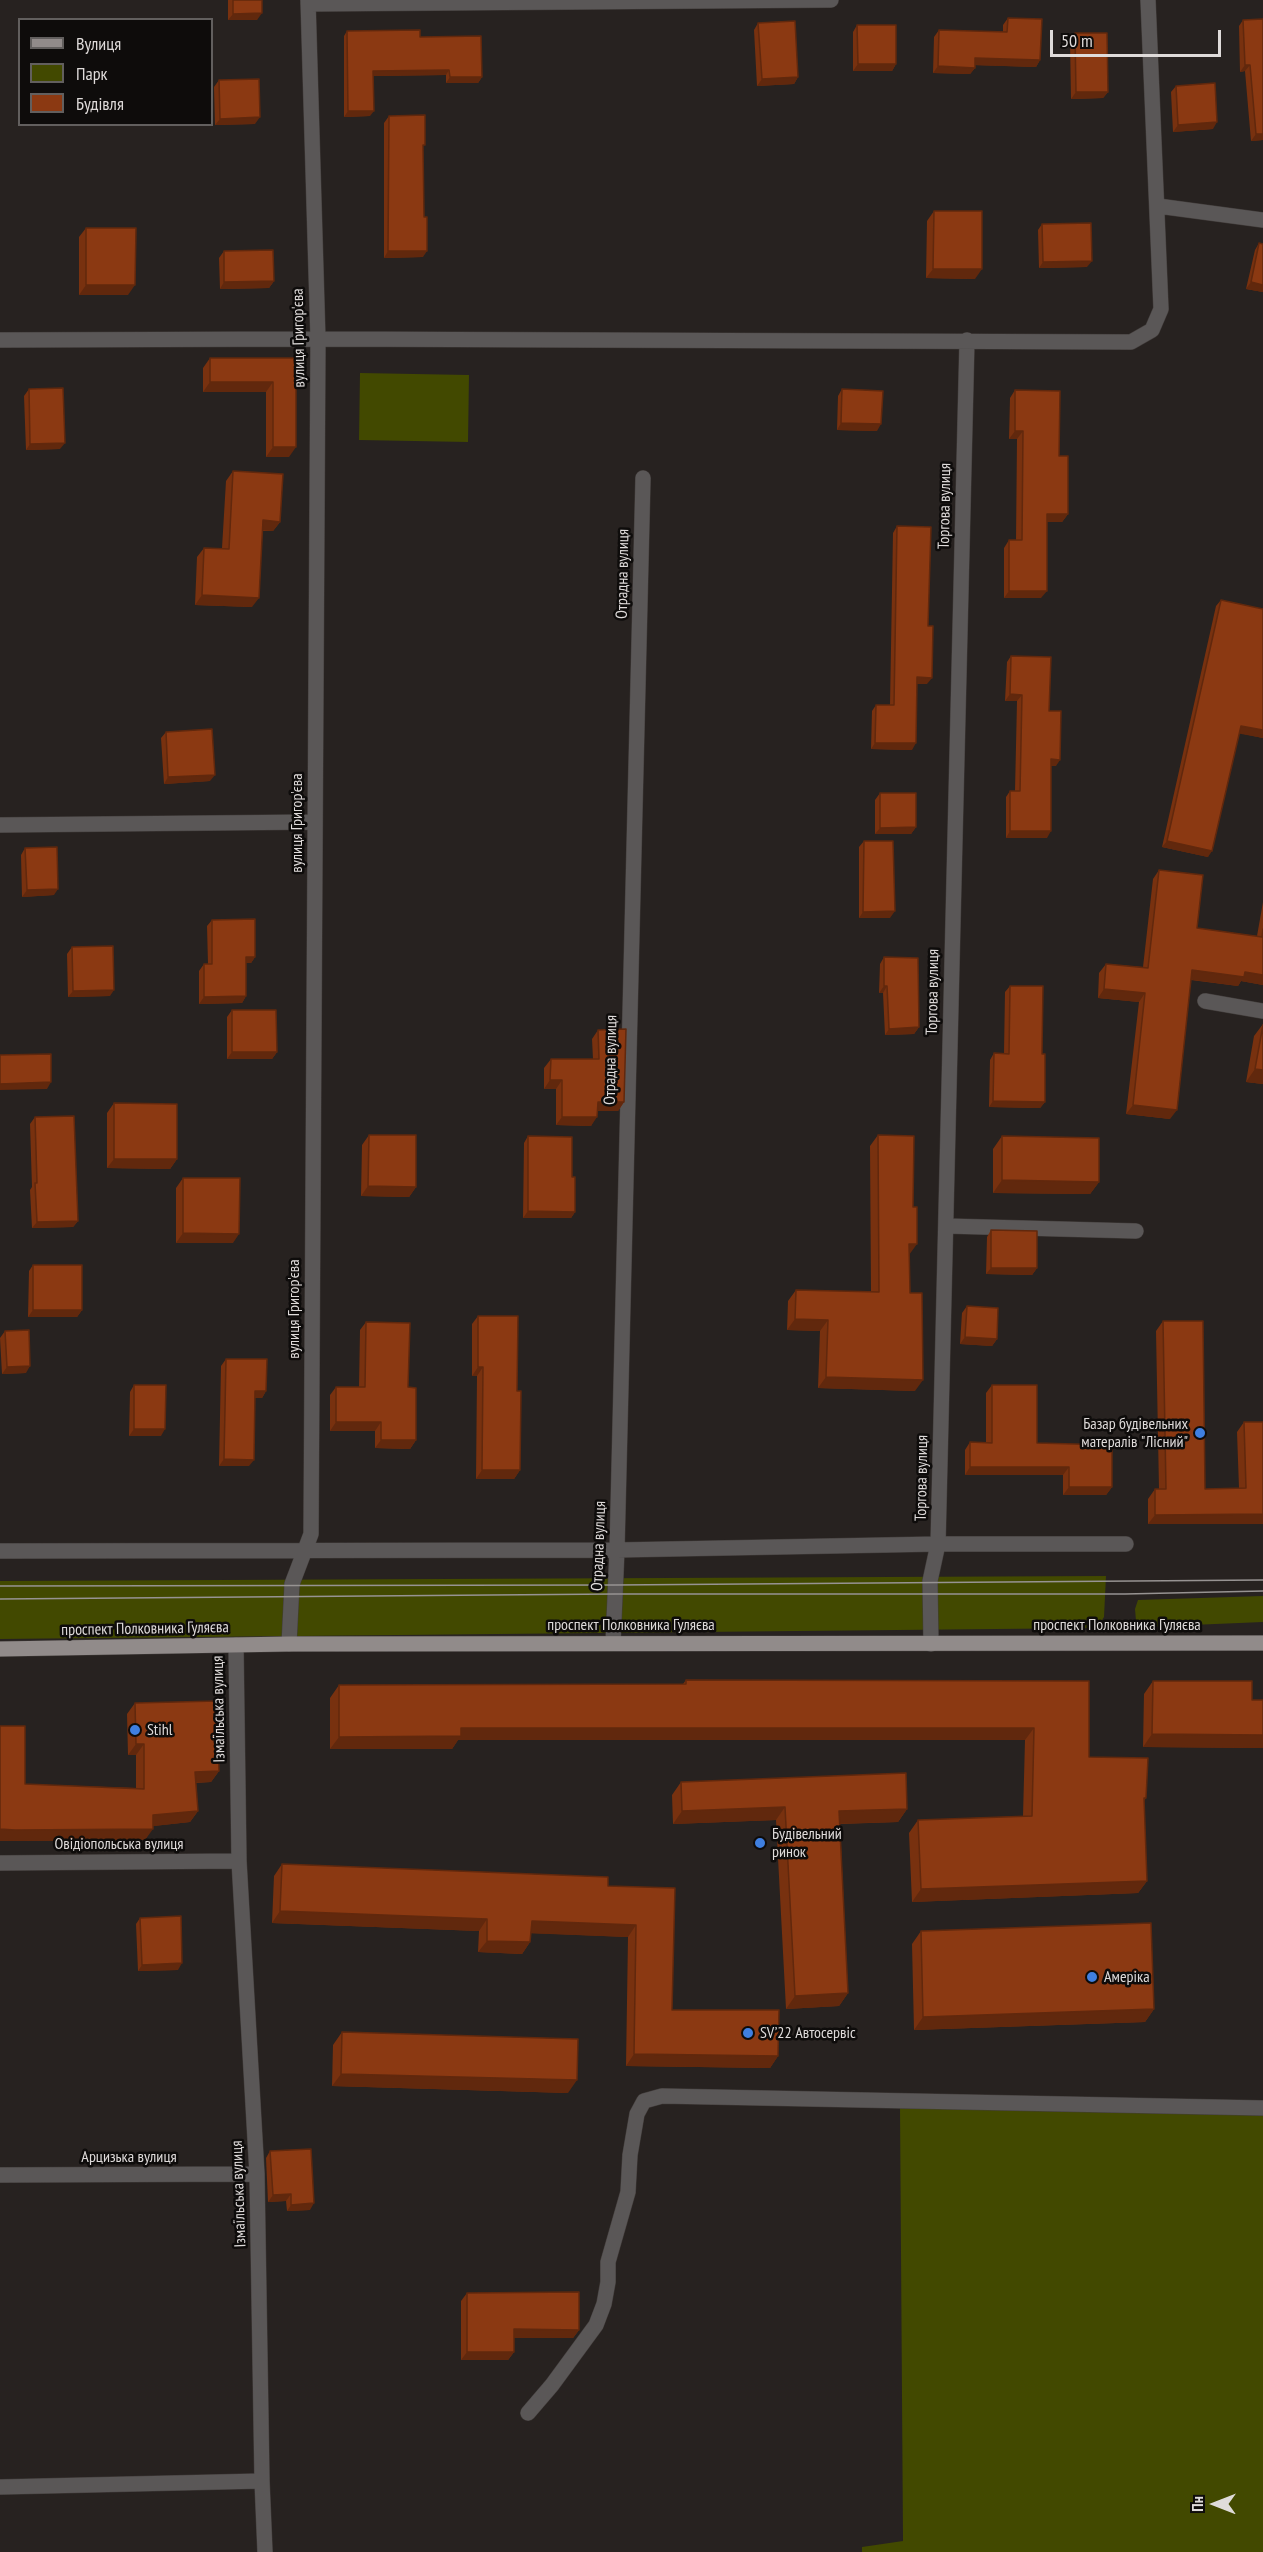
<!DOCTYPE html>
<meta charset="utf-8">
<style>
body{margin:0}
#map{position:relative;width:1263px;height:2552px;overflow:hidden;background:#272220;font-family:"PT Sans Narrow",sans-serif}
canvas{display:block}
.legend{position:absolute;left:18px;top:18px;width:195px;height:108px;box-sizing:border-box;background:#0e0c0b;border:2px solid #625f5e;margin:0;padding:8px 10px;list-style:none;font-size:18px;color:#dfdbda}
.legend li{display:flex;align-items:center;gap:12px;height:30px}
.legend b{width:30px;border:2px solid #625f5e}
.north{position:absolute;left:1185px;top:2474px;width:60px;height:60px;-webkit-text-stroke:4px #0e0c0b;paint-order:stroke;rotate:270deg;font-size:16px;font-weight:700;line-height:24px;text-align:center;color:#dfdbda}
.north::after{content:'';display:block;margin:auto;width:21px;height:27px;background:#dfdbda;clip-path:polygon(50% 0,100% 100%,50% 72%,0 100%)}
.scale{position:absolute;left:1050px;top:30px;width:171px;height:27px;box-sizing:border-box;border:3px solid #dfdbda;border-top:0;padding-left:8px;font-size:18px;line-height:21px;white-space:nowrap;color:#dfdbda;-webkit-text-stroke:4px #0e0c0b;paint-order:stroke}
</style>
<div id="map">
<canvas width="1263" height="2552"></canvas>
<ul class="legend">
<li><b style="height:8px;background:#918b8a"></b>Вулиця</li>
<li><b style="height:16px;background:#424900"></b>Парк</li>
<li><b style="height:16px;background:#8b3912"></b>Будівля</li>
</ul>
<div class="north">Пн</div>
<div class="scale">50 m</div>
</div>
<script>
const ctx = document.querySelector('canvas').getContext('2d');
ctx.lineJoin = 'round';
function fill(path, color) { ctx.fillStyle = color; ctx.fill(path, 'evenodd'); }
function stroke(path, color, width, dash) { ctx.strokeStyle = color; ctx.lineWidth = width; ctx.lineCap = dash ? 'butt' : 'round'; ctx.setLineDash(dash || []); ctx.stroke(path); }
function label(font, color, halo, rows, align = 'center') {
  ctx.font = font + ' "PT Sans Narrow",sans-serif'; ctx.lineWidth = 5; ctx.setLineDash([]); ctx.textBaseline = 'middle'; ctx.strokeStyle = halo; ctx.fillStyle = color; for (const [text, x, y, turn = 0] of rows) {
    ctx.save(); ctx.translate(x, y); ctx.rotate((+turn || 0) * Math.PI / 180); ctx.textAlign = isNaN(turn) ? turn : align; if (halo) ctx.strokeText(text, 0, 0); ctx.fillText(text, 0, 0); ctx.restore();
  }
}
const green = new Path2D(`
 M360,373l109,2 -1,67 -109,-2z
 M1106,1576l-2,41 -7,11 -1097,11v-58z
 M1263,1596v26l-119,5 -8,-6 -1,-12 3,-9z
 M900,2108l363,2v442h-401v-5l41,-6z`);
const minor = new Path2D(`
 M308,4l523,-4
 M1158,206l105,14
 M0,340l318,-1 813,3 21,-12 9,-21 -13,-309
 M0,825l314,-3
 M1205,1001l58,10
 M946,1226l190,5
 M0,1551l617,-1 321,-6h188
 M613,1643l4,-93 26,-1072
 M289,1644l3,-60 19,-50 7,-1195 -10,-339
 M931,1644l-1,-63 8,-37 29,-1204
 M0,1863l239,-2
 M0,2175l257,-1
 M528,2413l24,-28 44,-60 8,-21 4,-22v-20l20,-70 2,-37 7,-41 7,-13 18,-5 601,12
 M262,2481l3,71
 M0,2487l262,-6 -5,-307 -18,-313 -3,-216`);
const major = new Path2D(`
 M0,1649l289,-5 974,-1`);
const tram = new Path2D(`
 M0,1586l616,-1 647,-5
 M0,1599l615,-5h510l138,-3`);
const wall = new Path2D(`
 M228,0h34l-5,20h-29z
 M1008,18l32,42 -4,7 -61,-2v3l-5,6 -37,-1 1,-36 5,-7 64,2v-7z
 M1243,20l20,120 -12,1 -6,-70 -5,1 -1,-46z
 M758,23l40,54 -4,7 -37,2 -3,-56z
 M857,25l39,39 -4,7h-39v-39z
 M347,31l135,46 -4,6h-32v-8l-73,1 -3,40 -26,1v-81z
 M1075,33l33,59 -5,6 -32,1 -1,-59z
 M219,80l36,44 -40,1 -1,-38z
 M1176,86l37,43 -40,3 -2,-40z
 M389,116l34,33v108l-39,1v-135z
 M934,211l41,68 -49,-1 1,-57z
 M1042,224l45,43 -48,1 -1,-38z
 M86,228l42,67h-49v-58z
 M1259,243l4,49 -17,-3 9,-39z
 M224,251l50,30 -5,7 -49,1 -1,-31z
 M210,358h86l-7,99h-23v-65h-63v-24z
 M29,389l31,60 -34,1 -2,-54z
 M842,389l35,42 -40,-1 1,-34z
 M1015,390l44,66 9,58 -6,8h-15l-6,76h-37v-50l5,-8h7l1,-101h-8l1,-41z
 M233,471l47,51 -7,9h-11l-10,76 -57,-2 2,-48 7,-9h18l4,-67z
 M897,526l31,100 -1,58h-10l-5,66 -41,-1 1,-38 4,-6h14l3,-172z
 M1221,600l42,9v129l-24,-5 -31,124 -46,-10 54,-241z
 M1011,656l38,55 7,55h-5l-4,72h-41v-41l4,-6h5l2,-90h-12l2,-39z
 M166,732l44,49 -46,3 -3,-46z
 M880,793l36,34 -5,7h-36v-34z
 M864,841l26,77h-31v-71z
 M25,848l29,47 -32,2 -1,-42z
 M1159,870l38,58 60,8 6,-34v83l-22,-4 -3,5 -47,-6 -21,139 -44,-5 13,-112 -41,-4 1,-25 7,-9 37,3 10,-88z
 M212,920l43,37 -4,6h-5v33l-4,7 -43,1v-33l5,-7h4l-1,-38z
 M72,947l38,49 -42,1 -1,-43z
 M884,957l35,70 -5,7 -29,1 -2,-42h-4l1,-29z
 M1010,986l32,68 3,48 -5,6 -51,-1 1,-47 4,-7h10l1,-61z
 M232,1010l45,42 -5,7h-45v-42z
 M1263,1024v60l-17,-2 8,-46z
 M598,1030l26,72 -6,9h-20l-7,15 -35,-1v-36h-12v-21l7,-9h42l-1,-20z
 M114,1103l63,56 -7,10 -63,-1v-55z
 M35,1117l43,104 -5,6 -41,1 -2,-38 2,-3 -2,-63z
 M369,1135l47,52 -7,10 -48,-1 1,-51z
 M878,1135l32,120v38l5,98 -97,-3 2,-57 -33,-1 1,-29 8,-11 75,2 -1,-146z
 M528,1136l44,41 3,35 -4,6h-48l1,-75z
 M1002,1136l97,46 -9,12 -97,-1v-44z
 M183,1178l50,65h-57v-55z
 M991,1230l46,38 -5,7 -46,-1 1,-37z
 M33,1265l49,45 -5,7h-49l1,-46z
 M967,1306l30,33 -5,7 -32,-2 2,-31z
 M478,1316l39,75 3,79 -6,9h-38l1,-103h-5v-52z
 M1163,1321l42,168 34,-1 -2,-56 7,-10h19v102h-115v-25l7,-10h4l-3,-158z
 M366,1322l42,65 8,53 -6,9 -35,-1v-17h-45v-36l6,-8h23l1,-57z
 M5,1331l21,42 -24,1 -2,-36z
 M226,1359l40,32 -4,7h-8l-5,68h-30l2,-100z
 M134,1385l27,51h-32l1,-44z
 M992,1385l45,58 75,44 -6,8h-43v-20h-98v-25l5,-8 16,1v-50z
 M686,1680l403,1v76l57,41 -2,3 3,80 -9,12 -226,9 -3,-69 9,-13 105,-4 2,-76h-567l-6,9h-122v-51l9,-13 344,-1z
 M1153,1681l99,19h11v48l-120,-1 1,-53z
 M135,1703l84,68 -8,11 -15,1 2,28 -8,11 -37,4 -8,14 -145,1v-115l25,58 111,4v-33h-8l-1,-41z
 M681,1782l226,27 -9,13 -58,2 8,169 -9,13 -53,3 -10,-189 -103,4 -1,-29z
 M282,1864l326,22 67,2 -3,122 106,46 -8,12 -144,-2 2,-129 -97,-4 -1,9 -8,12 -44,-2 1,-21 -207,-8 2,-47z
 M140,1918l38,52 -40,1 -2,-47z
 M921,1931l233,78 -9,13 -231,8 -2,-86z
 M342,2032l226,61 -236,-7 1,-41z
 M270,2151l40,59 -23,1 -1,-10 -18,1 -2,-44z
 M467,2293l112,37 -6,8h-59v14l-6,8h-47v-59z`);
const shadedWall = new Path2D(`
 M262,13l-5,7h-29l5,-6z
 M975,58l65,2 -4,7 -66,-2z
 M858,64h38l-4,7h-39z
 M1245,65h5l-5,6 -5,1z
 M938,66l37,2 -5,6 -37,-1z
 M449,70l-3,5 -76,1 3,-5z
 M450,77h32l-4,6h-32z
 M798,77l-4,7 -37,2 5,-7z
 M1076,92h32l-5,6 -32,1z
 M348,111h26l-4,5 -26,1z
 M260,117l-5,7 -40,1 5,-6z
 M1217,122l-4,7 -40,3 5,-7z
 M1256,134h7v6l-12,1z
 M388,251h39l-4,6 -39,1z
 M1092,261l-5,6 -48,1 4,-6z
 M933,269h49l-7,10 -49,-1z
 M274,281l-5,7 -49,1 4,-7z
 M1251,282l12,3v7l-17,-3z
 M86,285h49l-7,10h-49z
 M210,382h63l-7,10h-63z
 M841,423l40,1 -4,7 -40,-1z
 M1015,431h8l-6,8h-8z
 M65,443l-5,6 -34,1 4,-6z
 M273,447h23l-7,10h-23z
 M1047,514h21l-6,8h-21z
 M263,520l17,2 -7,9 -17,-1z
 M1009,591h38l-6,7h-37z
 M202,595l57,3 -7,9 -57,-2z
 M917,677l15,1 -5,6h-15z
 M1010,694l12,1 -5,6h-12z
 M1241,726l22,4v8l-27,-5z
 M875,743h41l-4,7 -41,-1z
 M1051,759l9,1 -4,6h-9z
 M215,775l-5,6 -46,3 4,-7z
 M916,827l-5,7h-36l5,-6z
 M1010,831h41l-4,7h-41z
 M1167,841l45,10 -4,6 -46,-10z
 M58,889l-4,6 -32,2 5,-7z
 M895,911l-5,7h-31l4,-6z
 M246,957h9l-4,6h-10z
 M1192,970l53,2 18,3v10l-22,-4 -3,5 -52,-7z
 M884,986h3l-4,7h-4z
 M1104,989l41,4 -6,9 -41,-4z
 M114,990l-4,6 -42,1 5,-6z
 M246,996l-4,7 -43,1 5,-7z
 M919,1027l-5,7 -29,1 4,-6z
 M232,1052h45l-5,7h-45z
 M1255,1069l8,1v14l-17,-2z
 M550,1080h12l-6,9h-12z
 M51,1082l-4,7 -47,1v-6z
 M993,1101l52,1 -5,6 -51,-1z
 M598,1102h26l-6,9h-26z
 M1133,1105l44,5 -7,9 -44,-5z
 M562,1117h35l-6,9 -35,-1z
 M114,1159h63l-7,10 -63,-1z
 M1002,1180l97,2 -9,12 -97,-1z
 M368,1186l48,1 -7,10 -48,-1z
 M528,1211l47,1 -4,6h-48z
 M78,1221l-5,6 -41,1 5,-6z
 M183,1233l56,1 -6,9h-57z
 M909,1244h8l-8,11z
 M991,1268h46l-5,7 -46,-1z
 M33,1310h49l-5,7h-49z
 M795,1319l33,1 -8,11 -33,-1z
 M965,1337l32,2 -5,7 -32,-2z
 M30,1366l-4,7 -24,1 5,-7z
 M478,1367h5l-6,9h-5z
 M826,1377l97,3 -8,11 -97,-3z
 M255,1391h11l-4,7h-12z
 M336,1422h45l-6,9h-45z
 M134,1429h31l-4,7h-32z
 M381,1440h35l-6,9 -35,-1z
 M224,1459l30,1 -5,6h-30z
 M970,1467h99l-6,8h-98z
 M482,1470h38l-6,9h-38z
 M1069,1487h43l-6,8h-43z
 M1263,1514v10h-115l7,-9z
 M461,1728h573l-9,12h-567l-6,9h-122l9,-12z
 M1152,1734l111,1v13l-120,-1z
 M136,1744h8l-8,11h-8z
 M219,1771l-8,11 -24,1 8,-11z
 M785,1807l-9,13 -103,4 9,-13z
 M907,1809l-9,13 -68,2 9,-13z
 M198,1811l-8,11 -45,5 8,-12z
 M0,1829h153l-8,11 -138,1h-7z
 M1147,1881l-9,12 -226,9 9,-13z
 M280,1911l207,8 -8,12 -207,-8z
 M532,1921l104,4 -8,12 -105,-4z
 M487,1941l43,1 -8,12 -44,-2z
 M182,1963l-4,7 -40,1 4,-6z
 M848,1993l-9,13 -53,3 9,-13z
 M1154,2009l-9,13 -231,8 9,-13z
 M634,2054l144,2 -8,12 -144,-2z
 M341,2074l236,6 -9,13 -236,-7z
 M291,2194l-5,7 -18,1 5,-7z
 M314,2203l-4,7 -23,1 4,-6z
 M514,2329l65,1 -6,8h-65z
 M467,2352h47l-6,8h-47z`);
const building = new Path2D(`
 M233,0h29v13l-29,1z
 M1008,18l34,1 -2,41 -65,-2v10l-37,-2 1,-36 68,2z
 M1263,19v115h-7l-6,-69h-5l-2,-45z
 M795,21l3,56 -36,2 -4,-56z
 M857,25h39v39h-38z
 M420,30v7l61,-1 1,41h-32l-1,-7 -76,1 1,40h-26l-1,-80z
 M1075,33h32l1,59h-32z
 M259,79l1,38 -40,2 -1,-39z
 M1215,83l2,39 -39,3 -2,-39z
 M425,115v30h-2l1,72h3v34h-39l1,-135z
 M934,211h48v58h-49z
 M1091,223l1,38 -49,1 -1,-38z
 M86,228h50l-1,57h-49z
 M1259,243l4,1v41l-12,-3z
 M273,250l1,31 -50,1v-31z
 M210,358h86v89h-23v-65h-63z
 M63,388l2,55 -35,1 -1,-55z
 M842,389l41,2 -2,33 -40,-1z
 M1015,390l45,1 -1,65h9v58h-21v77h-38v-51h13l1,-109h-8z
 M233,471l50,3 -3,48 -17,-2 -4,78 -57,-3 2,-47 25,1z
 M897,526l34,1 -3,99h5l-1,52 -15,-1 -1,66h-41l1,-38h18z
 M1221,600l42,9v121l-22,-4 -29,125 -45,-10z
 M1011,656l40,1 -2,54h12l-1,49 -9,-1v72h-41v-40h10l2,-96 -12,-1z
 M212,729l3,46 -47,2 -2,-45z
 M880,793h36v34l-36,1z
 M864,841h29l2,70 -32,1z
 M57,847l1,42 -31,1 -2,-42z
 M1159,870l44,5 -6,53 65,9 1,-8v46l-18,-3 -1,5 -52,-7 -15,140 -44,-5 12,-112 -41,-4 2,-25 42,4z
 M255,919v38h-9v39l-42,1v-33h8v-44z
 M113,946l1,44 -41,1 -1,-44z
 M884,957l34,1 1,69 -30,2 -2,-43h-3z
 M1010,986h33l-1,68h3v48l-52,-1 1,-48 15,1z
 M232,1010h44l1,42h-45z
 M1263,1025v45l-8,-1z
 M626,1029l-2,73h-26l-1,15h-35v-37h-12l1,-21h48l-1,-29z
 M51,1054v28l-51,2v-29z
 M114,1103l63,1v55h-63z
 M74,1116l4,105 -41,1 -2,-39h2l-2,-66z
 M369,1135h47v52l-48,-1z
 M878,1135l36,1 -1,71h4v37h-8l1,49h12l1,87 -97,-3 2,-57 -33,-1 1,-29 83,2z
 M528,1136l44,1v40h3v35l-47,-1z
 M1002,1136l97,2v44l-97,-2z
 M183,1178h57l-1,56 -56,-1z
 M991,1230l46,1v37h-46z
 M33,1265h49v45h-49z
 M967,1306l31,2 -1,31 -32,-2z
 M478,1316h40l-1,75h4l-1,79h-38l1,-103h-5z
 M1163,1321h40l2,168 41,-1 -2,-66h19v92l-108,1v-26h11z
 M366,1322l44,1 -2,64 8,1v52h-35v-18h-45v-35h29z
 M29,1330l1,36 -23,1 -2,-36z
 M226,1359h41l-1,32h-11l-1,69 -30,-1z
 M134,1385h32l-1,44h-31z
 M992,1385h45v58l75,2v42h-43v-20h-99v-25l22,1z
 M686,1680l403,1v76l59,1 -2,40h-2l3,83 -226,8 -3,-69 114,-4 2,-88h-573v8l-122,1v-52l347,-1z
 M1153,1681h99v19h11v35l-111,-1z
 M217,1701l2,70 -24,1 3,39 -45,4v14l-138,1 -15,-1v-103h25v58l119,5v-45h-8l-1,-41z
 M906,1773l1,36 -68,2 9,182 -53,3 -10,-189 -103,4 -1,-29z
 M282,1864l326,13v9l67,2 -3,122h107l-1,46 -144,-2 2,-129 -104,-4 -2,21 -43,-1v-22l-207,-8z
 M181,1916l1,47 -40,2 -2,-47z
 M1151,1923l3,86 -231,8 -2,-86z
 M342,2032l236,7 -1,41 -236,-6z
 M311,2149l3,54 -23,2v-11l-18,1 -3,-44z
 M579,2292v38l-65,-1v23h-47v-59z`);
const markers = [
 [1200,1433,6,"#3f7fe0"],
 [135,1730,6,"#3f7fe0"],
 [760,1843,6,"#3f7fe0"],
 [1092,1977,6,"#3f7fe0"],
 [748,2033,6,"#3f7fe0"]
];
const streetNames = [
 ["вулиця Григор'єва",299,338,-91],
 ["Торгова вулиця",945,506,-89],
 ["Отрадна вулиця",623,574,-89],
 ["вулиця Григор'єва",297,823,-90],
 ["Торгова вулиця",933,992,-89],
 ["Отрадна вулиця",611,1060,-89],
 ["вулиця Григор'єва",294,1309,-90],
 ["Торгова вулиця",922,1478,-89],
 ["Отрадна вулиця",599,1546,-88],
 ["проспект Полковника Гуляєва",631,1625],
 ["проспект Полковника Гуляєва",1117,1625],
 ["проспект Полковника Гуляєва",145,1629,-1],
 ["Ізмаїльська вулиця",219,1709,-91],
 ["Овідіопольська вулиця",119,1844],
 ["Арцизька вулиця",129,2157],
 ["Ізмаїльська вулиця",239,2194,-92]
];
const poiNames = [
 ["Базар будівельних",1188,1424,"right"],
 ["матералів \"Лісний\"",1188,1442,"right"],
 ["Stihl",147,1730],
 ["Будівельний",772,1834],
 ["ринок",772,1852],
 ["Амеріка",1104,1977],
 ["SV’22 Автосервіс",760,2033]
];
fill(green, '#424900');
stroke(minor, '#413c3a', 16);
stroke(major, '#413c3a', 16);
stroke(minor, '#5a5757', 15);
stroke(major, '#918b8a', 15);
stroke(tram, '#979392', 1.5);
fill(wall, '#78310f');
fill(shadedWall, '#61280d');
fill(building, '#8b3912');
stroke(building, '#61280d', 1.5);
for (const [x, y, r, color] of markers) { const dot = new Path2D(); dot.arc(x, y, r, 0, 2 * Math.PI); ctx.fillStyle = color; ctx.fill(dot); stroke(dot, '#0e0c0b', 2); }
label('16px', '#dfdbda', '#0e0c0b', streetNames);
label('16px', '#dfdbda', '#0e0c0b', poiNames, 'left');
</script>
